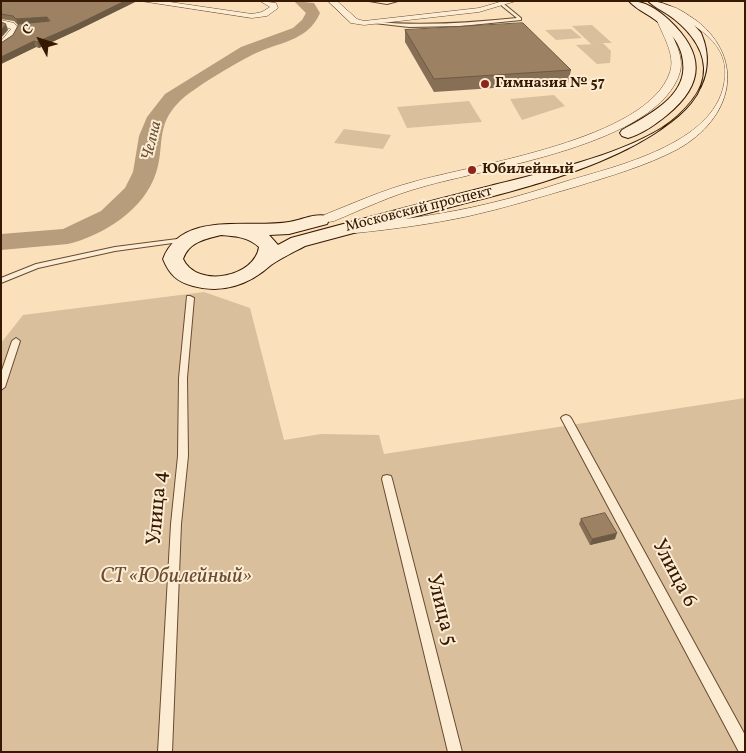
<!DOCTYPE html>
<meta charset="utf-8">
<style>
body{margin:0}
#map{position:relative;width:746px;height:753px;overflow:hidden;background:#fae1bb;font-family:Vollkorn,serif}
canvas{display:block}
.frame{position:absolute;inset:0;border:2px solid #371902;pointer-events:none}
.north{position:absolute;left:15px;top:15px;width:50px;height:50px;-webkit-text-stroke:4px #fcecd3;paint-order:stroke;rotate:310deg;font-size:14px;font-weight:700;line-height:20px;text-align:center;color:#371902}
.north::after{content:'';display:block;margin:auto;width:18px;height:22px;background:#371902;clip-path:polygon(50% 0,100% 100%,50% 72%,0 100%)}
</style>
<div id="map">
<canvas width="746" height="753"></canvas>
<div class="frame"></div>
<div class="north">С</div>
</div>
<script>
const ctx = document.querySelector('canvas').getContext('2d');
ctx.lineJoin = 'round';
function fill(path, color) { ctx.fillStyle = color; ctx.fill(path, 'evenodd'); }
function stroke(path, color, width, dash) { ctx.strokeStyle = color; ctx.lineWidth = width; ctx.lineCap = dash ? 'butt' : 'round'; ctx.setLineDash(dash || []); ctx.stroke(path); }
function label(font, color, halo, rows, align = 'center') {
  ctx.font = font + ' Vollkorn,serif'; ctx.lineWidth = 4; ctx.setLineDash([]); ctx.textBaseline = 'middle'; ctx.strokeStyle = halo; ctx.fillStyle = color; for (const [text, x, y, turn = 0] of rows) {
    ctx.save(); ctx.translate(x, y); ctx.rotate((+turn || 0) * Math.PI / 180); ctx.textAlign = isNaN(turn) ? turn : align; if (halo) ctx.strokeText(text, 0, 0); ctx.fillText(text, 0, 0); ctx.restore();
  }
}
const green = new Path2D(`
 M592,25l20,18h-9l8,8 -1,12 -13,1 -21,-19 19,-1h-4l-19,-18z
 M571,29l11,9 -26,2 -11,-10z
 M554,95l11,11 -43,14 -12,-21z
 M469,101l13,21 -75,6 -10,-21z
 M344,129l47,6 -8,14 -49,-6z
 M204,292l46,16 34,132 37,-6 58,1 5,19 361,-56v354h-744v-409l22,-28z`);
const river = new Path2D(`
 M294,1l20,2 6,10c-12,29 -43,29 -68,42 -19,10 -59,33 -73,47 -24,24 -14,45 -23,71 -12,37 -52,62 -88,71l-67,6v-16l62,-5 38,-18 24,-23 8,-16 6,-36 8,-19 18,-23 76,-47 52,-19 9,-8 4,-7z`);
const service = new Path2D(`
 M369,1h29l-11,3z
 M502,4h2l17,14v2l-60,6 -52,1 -35,-4 2,-1c47,4 93,1 141,-4l-15,-12z
 M185,238l3,2 -1,1 -72,10 -77,17 -37,15v-5l35,-14 79,-17z
 M187,296h3l4,2 -7,80 1,78 -7,68 -9,228h-14l13,-228 7,-68 1,-78z
 M16,338l4,3 -15,46 -4,3v-17l11,-32z
 M566,415l3,1 2,2 174,317v17h-6l-178,-334 2,-2z
 M387,475l4,1 1,3 70,273h-14l-66,-273 1,-3z`);
const minor = new Path2D(`
 M141,1h22l89,13 10,-2 8,-5 -10,-6 16,2 2,5 -11,8 -15,2z
 M328,1h9l20,18 7,2 115,-13 24,-7h13l-37,11 -115,13 -13,-2z
 M663,5c11,-1 25,10 34,16 49,39 36,97 -19,128 -32,17 -68,27 -103,38 -35,10 -70,21 -106,29 -37,8 -75,13 -113,17l-5,-1 -2,-3 7,-4c45,-5 90,-11 135,-22 26,-6 51,-14 76,-22 50,-15 146,-37 157,-97 9,-41 -30,-60 -61,-75z
 M657,16l7,2c6,15 21,36 16,54 -21,73 -194,96 -258,115 -30,8 -59,22 -88,34l-5,1 -7,-4 2,-3c30,-12 59,-25 89,-33 62,-18 235,-42 257,-110 6,-17 -8,-38 -14,-54z
 M1,20l13,3 5,6 -5,10 -13,10v-8l10,-12 -10,-4z`);
const secondary = new Path2D(`
 M629,1c16,0 28,8 40,19 35,33 37,63 -2,95 -11,9 -25,19 -39,23l-6,-2 -2,-3 2,-3c25,-14 66,-34 61,-68 -1,-10 -5,-20 -12,-27 -5,-6 -11,-12 -17,-16 -8,-6 -18,-10 -25,-18z
 M648,1c22,0 39,15 53,32 45,105 -180,156 -239,171 -52,14 -105,28 -157,42 -11,6 -24,12 -34,19 -22,20 -49,29 -78,21 -16,-4 -24,-12 -30,-27 19,-49 85,-30 126,-37 13,-2 25,-9 38,-6l2,4 -2,4 -38,10 -20,1 9,10 13,-7c66,-18 132,-35 199,-52 54,-14 125,-29 172,-58 20,-13 43,-34 42,-60 -1,-23 -19,-42 -37,-54 -6,-4 -14,-8 -19,-13zM221,235c14,1 27,2 38,12 -4,30 -62,42 -76,12 6,-17 22,-20 38,-24z`);
const wall = new Path2D(`
 M1,1h136l-59,29 -39,18 -3,-1 -35,17v-21l12,-8 5,-10 -4,-4 -13,-2z
 M405,30l166,40 -3,13 -134,9 -29,-50z
 M581,519l34,20 -25,6 -11,-21z`);
const shadedWall = new Path2D(`
 M125,1h12l-59,29 -39,18 -2,-6z
 M47,17l2,5 -31,3 -2,-6z
 M6,24l2,6 -7,8v-8z
 M34,41l2,6 -35,17v-7z
 M617,533l-2,6 -25,6 2,-6z`);
const building = new Path2D(`
 M1,1h124l-49,24 -39,17 -3,-1 -33,16v-14l12,-8 6,-11 31,-3 -3,-4 -31,2 -3,-3 -12,-2z
 M1,22l5,2 -5,6z
 M523,23l48,47 -137,9 -29,-49z
 M605,513l12,20 -25,6 -11,-20z`);
const markers = [
 [485,84,5,"#8f2418"],
 [472,170,5,"#8f2418"]
];
const farPoinames = [
 ["Гимназия № 57",495,84],
 ["Юбилейный",482,170]
];
const farStreetnames = [
 ["Московский проспект",419,210,-14]
];
const farWaternames = [
 ["Челна",153,141,-76]
];
const nearStreetnames = [
 ["Улица 4",159,508,-85],
 ["Улица 6",673,574,62],
 ["Улица 5",440,610,76]
];
const nearParknames = [
 ["СТ «Юбилейный»",176,578]
];
fill(green, '#d9bf9c');
fill(river, '#b89d7c');
stroke(service, '#684b30', 2);
stroke(minor, '#684b30', 1);
stroke(secondary, '#371902', 2);
fill(service, '#fcecd3');
fill(minor, '#fcecd3');
fill(secondary, '#fcecd3');
fill(wall, '#866f54');
fill(shadedWall, '#6d5a45');
fill(building, '#9c8162');
stroke(building, '#6d5a45', 1);
for (const [x, y, r, color] of markers) { const dot = new Path2D(); dot.arc(x, y, r, 0, 2 * Math.PI); ctx.fillStyle = color; ctx.fill(dot); stroke(dot, '#fcecd3', 2); }
label('bold 15px', '#371902', '#fcecd3', farPoinames, 'left');
label('15px', '#371902', '#fcecd3', farStreetnames);
label('italic 16px', '#6b4e33', '#fcecd3', farWaternames);
label('21px', '#371902', '#fcecd3', nearStreetnames);
label('italic 21px', '#684b30', '#fcecd3', nearParknames);
</script>
